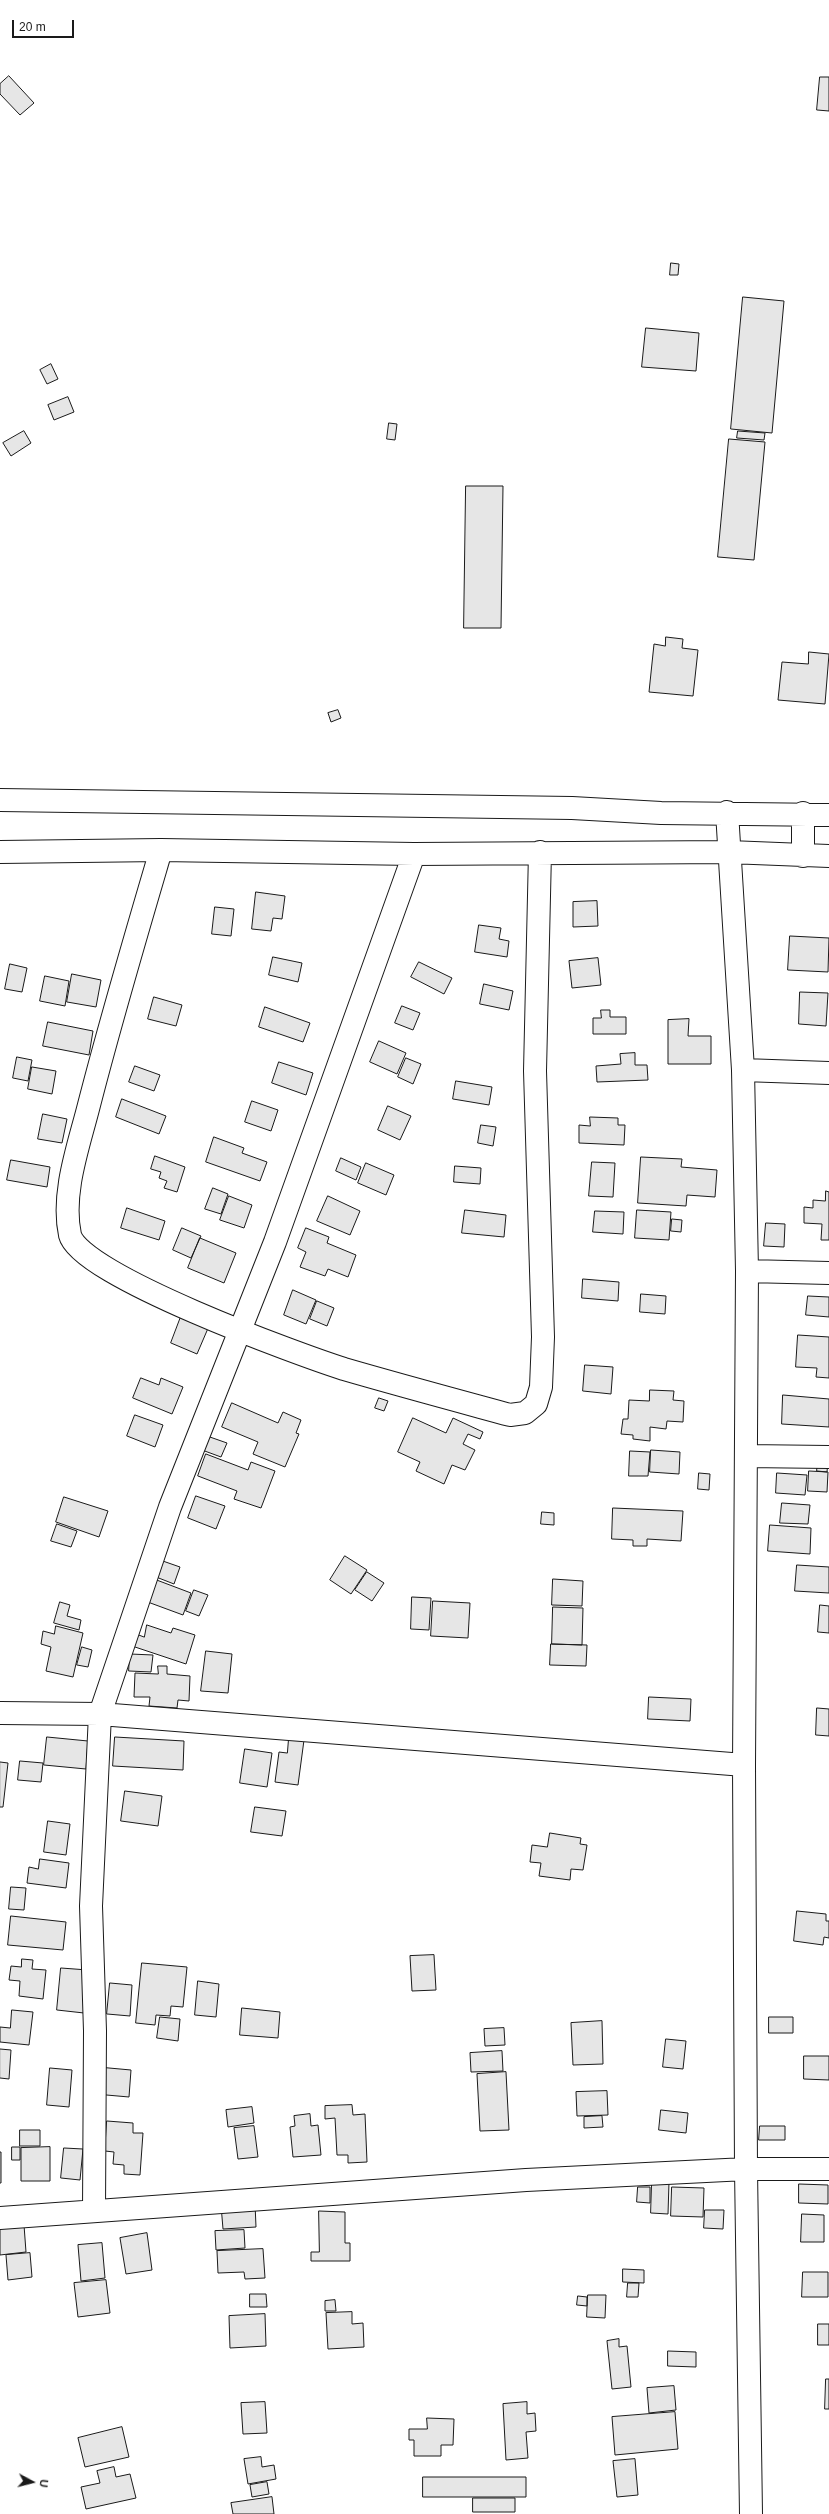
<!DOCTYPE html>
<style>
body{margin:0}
#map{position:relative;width:829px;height:2514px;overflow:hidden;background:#fff;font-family:Helvetica,sans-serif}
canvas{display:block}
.north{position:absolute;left:12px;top:2462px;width:40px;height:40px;-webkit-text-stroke:3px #fff;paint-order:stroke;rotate:97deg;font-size:11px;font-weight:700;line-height:16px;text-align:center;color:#1a1a1a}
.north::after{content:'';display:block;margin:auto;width:14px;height:18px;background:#1a1a1a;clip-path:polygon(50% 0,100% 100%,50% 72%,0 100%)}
.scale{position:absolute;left:12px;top:20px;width:62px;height:18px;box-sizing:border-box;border:2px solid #1a1a1a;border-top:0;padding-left:5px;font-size:12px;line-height:14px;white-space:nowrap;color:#1a1a1a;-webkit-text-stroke:3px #fff;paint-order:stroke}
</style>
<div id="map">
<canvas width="829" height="2514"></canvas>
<div class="north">U</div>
<div class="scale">20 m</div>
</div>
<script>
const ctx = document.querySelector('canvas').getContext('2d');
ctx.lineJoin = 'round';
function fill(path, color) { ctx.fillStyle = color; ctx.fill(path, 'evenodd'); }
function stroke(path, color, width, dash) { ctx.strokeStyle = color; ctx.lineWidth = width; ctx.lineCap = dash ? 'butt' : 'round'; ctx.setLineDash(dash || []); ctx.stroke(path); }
const building = new Path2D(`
 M9,76l25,27 -14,12 -20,-21v-10z
 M820,77h9v34l-12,-1z
 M671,263l8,1 -1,11h-8z
 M743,297l41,4 -12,132 -41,-4z
 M646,328l53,5 -3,38 -54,-4z
 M51,364l7,15 -11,5 -7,-14z
 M68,397l6,15 -20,8 -6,-15z
 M389,423l8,1 -2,16 -8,-1z
 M24,431l7,12 -20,13 -8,-13z
 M738,431l27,2 -1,7 -27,-2z
 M729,439l36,3 -11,118 -36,-3z
 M466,486h37l-2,142h-37z
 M666,637l17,2 -1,9 16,2 -5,46 -44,-4 5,-48 11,2z
 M809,652l20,2 -4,50 -47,-4 4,-38 26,2z
 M338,710l3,8 -10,4 -3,-9z
 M256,892l29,4 -3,23 -9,-1 -2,13 -19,-2z
 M597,901l1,25 -25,1v-25z
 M215,907l19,2 -3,27 -19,-2z
 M479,925l22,3 -2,11 10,2 -2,16 -32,-5z
 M790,936l39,2 -1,34 -40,-2z
 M273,957l29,6 -4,19 -29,-7z
 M598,958l3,27 -29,3 -3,-27z
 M419,962l33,16 -8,16 -33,-17z
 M10,964l17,4 -5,24 -17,-3z
 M72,974l29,6 -5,27 -29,-5z
 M45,976l24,5 -4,25 -25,-5z
 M484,984l29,7 -4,19 -29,-6z
 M800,992l28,1 -2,33 -27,-2z
 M154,997l28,8 -6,21 -28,-7z
 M402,1006l18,7 -7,17 -18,-7z
 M265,1007l45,16 -7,19 -44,-15z
 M601,1010h9v7h16v17h-33v-16h8z
 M689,1019l-1,17h23v28h-43v-44z
 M48,1022l45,9 -4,24 -46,-9z
 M379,1041l27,12 -9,21 -27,-12z
 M635,1053v12h12l1,15 -51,2 -1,-16 25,-2 -1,-10z
 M17,1057l15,3 -4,21 -15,-3z
 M406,1058l15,6 -8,20 -15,-7z
 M279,1062l34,11 -7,22 -34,-12z
 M135,1066l25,9 -6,16 -25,-9z
 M32,1067l24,4 -4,23 -24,-5z
 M456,1081l36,6 -3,18 -36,-6z
 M122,1099l44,17 -7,18 -43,-17z
 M252,1101l26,9 -7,21 -26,-9z
 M388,1106l23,10 -11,24 -22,-10z
 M43,1114l24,5 -5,24 -24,-4z
 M590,1117l28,1v7h7l-1,20 -45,-2v-18l11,1z
 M481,1125l15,2 -3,19 -15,-3z
 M214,1137l30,11 -2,5 25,9 -7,19 -54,-19z
 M155,1156l30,11 -8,25 -13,-4 3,-7 -8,-3 2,-6 -10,-3z
 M641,1157l41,2 -1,8 36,3 -2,27 -28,-2 -1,11 -48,-3z
 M341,1158l20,9 -5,13 -20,-9z
 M11,1160l39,7 -3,20 -40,-7z
 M592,1162l23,1 -2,34 -24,-1z
 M366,1163l28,12 -8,20 -28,-12z
 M455,1166l26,2 -1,16 -26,-2z
 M213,1188l15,6 -7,20 -16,-5z
 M826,1191l3,1v48h-8l1,-16 -18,-1v-16l9,1v-8l12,1z
 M229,1196l23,9 -8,23 -24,-8z
 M328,1196l32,15 -10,24 -33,-14z
 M127,1208l38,13 -6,19 -38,-12z
 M465,1210l41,5 -2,22 -42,-4z
 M637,1210l34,2 -2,28 -34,-2z
 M595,1211l29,1 -1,22 -30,-2z
 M672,1219l10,1 -1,12 -10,-1z
 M766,1223l19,1 -1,23 -20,-1z
 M182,1228l19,8 -10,22 -18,-8z
 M306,1228l23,9 -2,6 29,12 -8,22 -20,-8 -3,7 -25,-9 6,-15 -8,-4z
 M200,1238l36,15 -12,30 -36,-15z
 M583,1279l36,3 -1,19 -36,-3z
 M293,1290l23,10 -10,24 -22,-9z
 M641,1294l25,2 -1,18 -25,-2z
 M808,1296l21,1v20l-23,-2z
 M317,1301l17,7 -7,18 -17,-7z
 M182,1314l27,12 -12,28 -26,-11z
 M798,1335l31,2v41l-13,-1 1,-9 -21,-1z
 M585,1365l28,2 -2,27 -28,-3z
 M141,1378l18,7 2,-7 22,9 -11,27 -39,-16z
 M650,1390l24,1 -1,9 11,1 -1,21 -16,-1 -1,8 -16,-2v14l-17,-2v-4l-12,-1 2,-15h5l1,-19 20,1z
 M783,1395l46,4v28l-47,-3z
 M379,1398l9,3 -4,10 -9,-3z
 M232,1403l46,20 5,-11 18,8 -5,13 3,1 -14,33 -32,-13 5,-12 -36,-15z
 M135,1415l28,10 -8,22 -28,-11z
 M413,1418l33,15 7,-15 30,14 -3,7 -12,-5 -5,10 12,6 -10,20 -13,-5 -8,19 -28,-13 4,-9 -22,-10z
 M207,1436l20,7 -6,14 -19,-7z
 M651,1450l29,2 -1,22 -29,-2z
 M630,1451l20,1 -2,24h-19z
 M206,1454l42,16 3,-8 24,9 -14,37 -27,-9 3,-8 -39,-15z
 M818,1460l10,1 -1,11 -10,-1z
 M809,1471l19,1 -1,20 -19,-1z
 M699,1473l11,1 -1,16 -11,-1z
 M777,1473l30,2 -2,20 -29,-2z
 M196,1496l29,10 -9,23 -28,-11z
 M64,1497l44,14 -9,26 -43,-15z
 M782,1503l28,2 -2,19 -28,-1z
 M613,1508l70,3 -2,30 -34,-2v7h-14v-6l-21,-1z
 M542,1512l12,1v12l-13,-1z
 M57,1524l20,7 -6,16 -20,-6z
 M770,1525l41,3 -1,26 -42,-3z
 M345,1556l22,14 -16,24 -21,-14z
 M157,1559l23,8 -6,17 -23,-9z
 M797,1565l32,2v26l-34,-2z
 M367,1572l17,11 -12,18 -17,-11z
 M154,1579l37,14 -8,22 -38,-14z
 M553,1579l30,2 -1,25 -30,-1z
 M194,1590l14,5 -9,21 -13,-5z
 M412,1597l19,1 -2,32 -18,-1z
 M433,1601l37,2 -2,35 -37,-2z
 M60,1602l10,3 -3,11 14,4 -2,10 -25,-7z
 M820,1605l9,1v27l-11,-1z
 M553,1607l30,1 -1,37 -30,-1z
 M147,1625l24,8 2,-5 22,7 -9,29 -54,-18 4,-12 8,3z
 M56,1626l27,7 -10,44 -27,-6 5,-24 -10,-3 2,-13 11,3z
 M551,1644l36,1 -1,21 -36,-1z
 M82,1647l10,3 -4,17 -11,-2z
 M206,1651l26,3 -4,39 -27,-2z
 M130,1654l23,1 -2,17 -22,-1z
 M158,1666h9v8l23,2 -1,25 -11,-1 -1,8 -28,-2 1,-9h-16l1,-24 23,1z
 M649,1697l42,2 -1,22 -42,-2z
 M817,1708l12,1v27l-13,-1z
 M47,1737l41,4 -2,28 -42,-4z
 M115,1737l69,4 -1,29 -70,-4z
 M289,1738l15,2 -6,45 -23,-3 4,-30 8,1z
 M245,1749l27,4 -5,34 -27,-4z
 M20,1761l23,2 -2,19 -23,-2z
 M0,1762l8,1 -5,44h-3z
 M125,1791l37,5 -4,30 -37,-5z
 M255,1807l31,4 -4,25 -31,-4z
 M48,1821l22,3 -4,31 -22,-3z
 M550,1833l31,5 -1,6 7,1 -4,25 -12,-1 -1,11 -31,-4 2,-13 -11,-1 2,-17 15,2z
 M40,1859l29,4 -3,25 -39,-5 2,-16 9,2z
 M11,1887l15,1 -2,22 -15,-1z
 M797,1911l29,3v7h3v17l-5,-1 -1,8 -29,-4z
 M11,1916l55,6 -3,28 -55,-5z
 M434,1955l2,35 -24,1 -2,-35z
 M22,1959l11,1 -1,9 14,1 -3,29 -24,-3 1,-15 -11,-1 2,-14 10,1z
 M142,1963l45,4 -4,40 -12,-1 -1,10 -14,-1 -1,10 -19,-2z
 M61,1968l27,2 -4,43 -27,-3z
 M198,1981l21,3 -3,33 -21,-2z
 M110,1983l22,2 -2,31 -23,-2z
 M242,2008l38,4 -2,26 -38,-3z
 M12,2010l21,2 -4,33 -29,-3v-15l10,1z
 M160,2017l20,2 -2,22 -21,-3z
 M769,2017h24v16h-24z
 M602,2021l1,43 -30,1 -2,-42z
 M504,2028l1,17 -20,1 -1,-17z
 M666,2039l20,2 -3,28 -20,-2z
 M0,2049l11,1 -2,29 -9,-1z
 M502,2051l1,20 -32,1 -1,-19z
 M804,2056h25v24l-25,-1z
 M98,2067l33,3 -2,27 -34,-3z
 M50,2068l22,2 -3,37 -22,-2z
 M506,2072l3,58 -29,1 -3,-57z
 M607,2091l1,24 -31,1 -1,-24z
 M352,2105l1,10 12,-1 2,48 -19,1v-8h-11l-2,-37 -10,1v-13z
 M252,2107l2,16 -26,4 -2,-17z
 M661,2110l27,3 -2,20 -27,-3z
 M310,2114l1,12 7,-1 3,30 -28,2 -3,-30 5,-1 -1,-10z
 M602,2116l1,11 -19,1v-11z
 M107,2121l26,2v10h10l-3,42 -16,-1v-9l-11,-1 1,-12 -9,-1z
 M254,2126l4,31 -20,2 -4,-31z
 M760,2126h25v14h-26z
 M20,2130h20v16h-20z
 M12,2147h8v13h-8z
 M50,2147v34h-29v-33z
 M64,2148l19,1 -3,31 -19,-2z
 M0,2152h1v31h-1z
 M652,2182h17l-1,32 -17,-1z
 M799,2184l29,1v19l-29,-1z
 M638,2187h12v16l-13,-1z
 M672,2187l32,1 -1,29 -32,-1z
 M255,2203l1,24 -33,2 -2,-24z
 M705,2210h19l-1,19 -19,-1z
 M319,2211l26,1v31h5v18h-39v-9h8z
 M802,2214l22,1v27h-23z
 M24,2225l2,27 -26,3v-28z
 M244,2230l1,18 -29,2 -1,-19z
 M147,2233l5,37 -26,4 -6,-36z
 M102,2243l3,35 -24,3 -3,-36z
 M263,2249l2,29 -20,1 -1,-7 -26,1 -1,-22z
 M30,2253l2,24 -24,3 -2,-25z
 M623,2269l21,1v13l-21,-1z
 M803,2272h25v25h-26z
 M106,2280l4,33 -32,4 -4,-34z
 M628,2283h11l-1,14h-11z
 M250,2294h16l1,13h-17z
 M588,2295h18l-1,23 -18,-1z
 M578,2296l9,1v9l-10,-1z
 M335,2300l1,11h-11v-10z
 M352,2312v12l11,-1 1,24 -36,2 -2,-36z
 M265,2314l1,32 -36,2 -1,-32z
 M818,2324h11v21h-11z
 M619,2339v8l8,-1 4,41 -19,2 -5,-48z
 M668,2351l28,1v15l-28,-1z
 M826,2379h3v30h-4z
 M674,2386l2,24 -27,3 -2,-25z
 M265,2402l2,31 -24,1 -2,-31z
 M527,2402v12l8,-1 1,18 -10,1 2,26 -22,2 -3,-56z
 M675,2412l3,37 -63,6 -3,-38z
 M427,2418l27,1 -1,26h-12v11h-27v-16h-5v-11h18z
 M122,2427l7,30 -44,10 -7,-29z
 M261,2457l1,10 12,-2 2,14 -28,5 -4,-25z
 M635,2459l3,36 -21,2 -4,-36z
 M114,2467l2,10 14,-3 6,24 -50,11 -5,-22 19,-4 -3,-12z
 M423,2477h103v20h-103z
 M267,2482l2,12 -17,3 -2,-12z
 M272,2497l2,17h-41l-2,-11z
 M473,2498h42v14h-42z`);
const minor = new Path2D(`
 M0,800l572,8 89,5 168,2
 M727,812l16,258 4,201 -3,494 2,404 5,345
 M803,813v43
 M161,850c-25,85 -50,169 -72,255 -10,40 -28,88 -19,130 10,40 230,120 274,134 55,16 111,31 166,46l15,-2 11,-9 5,-17 2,-50 -8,-266 5,-219
 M0,852l161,-2 253,4 315,-2 100,4
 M743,1070l86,3
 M747,1271l82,2
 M746,1456l83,1
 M0,1713l100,1 644,51
 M94,2210l1,-179 -4,-125 9,-192 70,-207 105,-265 139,-388
 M0,2218l526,-38 220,-11h83`);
fill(building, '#e6e6e6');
stroke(building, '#1a1a1a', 1);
stroke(minor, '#1a1a1a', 24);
stroke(minor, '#fff', 22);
</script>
